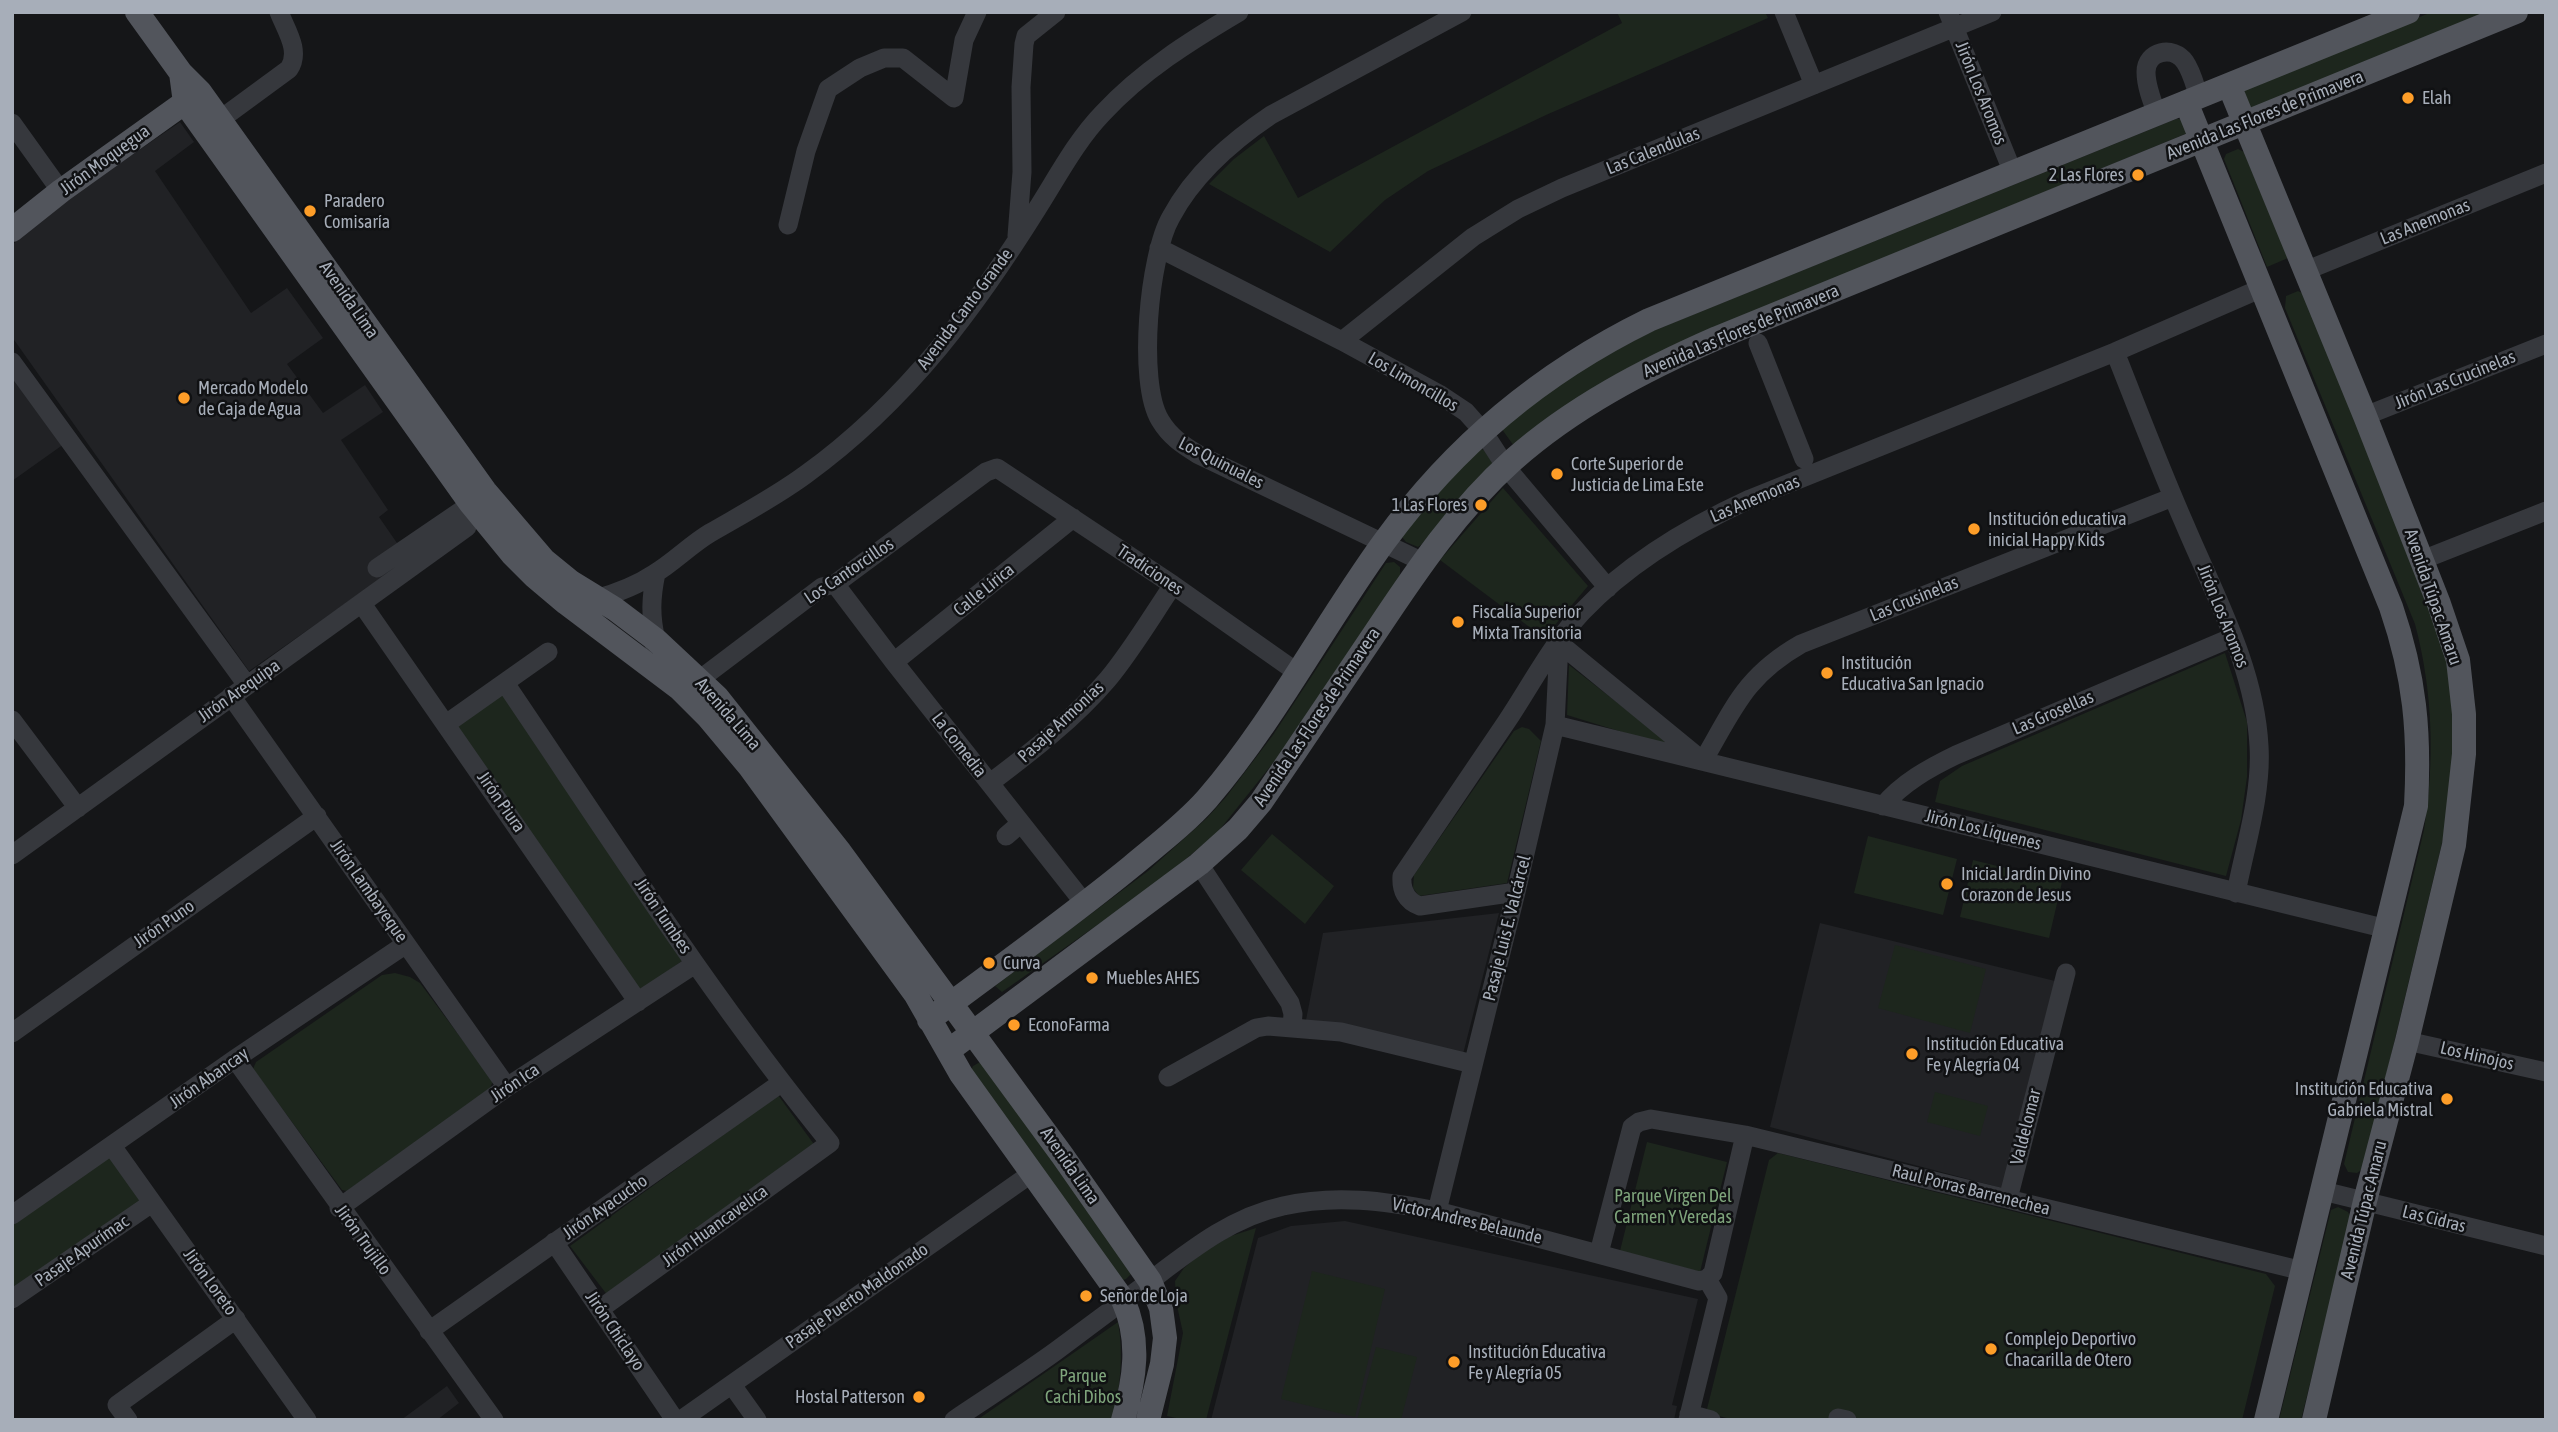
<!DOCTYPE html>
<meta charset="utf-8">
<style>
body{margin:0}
#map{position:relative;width:2558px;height:1432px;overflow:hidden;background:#151618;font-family:"Asap Condensed",sans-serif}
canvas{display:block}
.frame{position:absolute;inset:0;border:14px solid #a7aeb9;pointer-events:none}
</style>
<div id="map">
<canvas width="2558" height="1432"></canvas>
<div class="frame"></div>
</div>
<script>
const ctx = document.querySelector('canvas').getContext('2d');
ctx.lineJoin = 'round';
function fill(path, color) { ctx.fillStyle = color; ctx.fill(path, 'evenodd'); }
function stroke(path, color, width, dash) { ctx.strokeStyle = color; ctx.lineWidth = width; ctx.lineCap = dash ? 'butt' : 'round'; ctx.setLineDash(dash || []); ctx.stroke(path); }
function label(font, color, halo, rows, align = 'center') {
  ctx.font = font + ' "Asap Condensed",sans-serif'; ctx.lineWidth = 5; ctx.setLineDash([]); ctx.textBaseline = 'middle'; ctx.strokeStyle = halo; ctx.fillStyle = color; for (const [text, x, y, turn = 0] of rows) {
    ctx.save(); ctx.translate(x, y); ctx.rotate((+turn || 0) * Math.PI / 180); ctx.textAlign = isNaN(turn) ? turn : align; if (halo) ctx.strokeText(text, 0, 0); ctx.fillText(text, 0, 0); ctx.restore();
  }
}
const built = new Path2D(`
 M180,122l14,20 -39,29 96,142 36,-25 36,50 -36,26 36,49 42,-28 18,27 -42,28 47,70 -9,7 18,26 61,-18 -209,146 -237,-334v-92l44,-38z
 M12,370l52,74 -52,37z
 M1499,913l-37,145 -156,-38 17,-87z
 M1820,923l235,58 -53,207 -232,-61z
 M1345,1221l353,78 -26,106 5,1 -3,14h-463l47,-182 33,-12z
 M447,1386l12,17 -22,17h-36z`);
const green = new Path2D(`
 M1617,12h148l3,6 -222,97 -118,56 -43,29 -55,52 -121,-68 25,-25 30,-23 34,62 324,-175z
 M2432,12h65l-246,97 -7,-15 1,-6 5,-3z
 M2176,119h6l8,13 -441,182 -235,132 -13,-18c43,-39 96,-67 147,-95z
 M2238,149l6,3 44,106 -21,9 -43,-108 2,-5z
 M2298,291l8,4 143,364 7,76 -7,79 -85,354 -7,5 -9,-1 -4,-8 80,-334c11,-69 9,-138 -9,-206l-130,-316 1,-12z
 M1479,448l5,2 9,13 -71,81 -4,3 -12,-5 -4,-5 2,-6z
 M1503,488l85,98 -44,52 -104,-78z
 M1394,562l6,5v10l-115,171 -68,85 -60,50 -155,109 -7,-6 153,-115 59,-53 19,-21 47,-62 113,-172z
 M2225,653l22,69v55l-6,43 -15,56 -291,-74 5,-21 22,-15z
 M1569,665l108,84 -110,-34z
 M504,688l185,268 -52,37 -185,-268z
 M1522,727l7,2 12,12 -34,142 -88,13 -6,-8 1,-13 100,-144z
 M1272,834l62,52 -29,38 -64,-54z
 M1868,836l89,23 -14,56 -89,-22z
 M1973,860l89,22 -13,56 -89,-21z
 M1895,945l91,24 -16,64 -92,-25z
 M395,973l15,4 10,6 73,98 -4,10 -142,100 -5,-1 -89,-121 3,-7 126,-87z
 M982,1061l150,212 -6,6 -6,2 -149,-211 2,-4z
 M1935,1092l53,14 -8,30 -53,-14z
 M778,1095l38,52 -208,149 -38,-50z
 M1647,1142l80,20 -27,110 -80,-21z
 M112,1148l38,54 -138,93v-77z
 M1778,1153l488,121 9,12 -33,134h-507l-29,-7 63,-253z
 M2338,1207l10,5 3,6 -50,202h-22l52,-210z
 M1256,1228l-50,192h-21l-18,-4 16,-83 -7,-32 -1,-20 9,-13 21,-18 26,-14z
 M1312,1271l73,18 -30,128 -74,-18z
 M1118,1322c6,33 2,65 -5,98h-136z
 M1376,1347l41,10 -16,63h-44z`);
const minor = new Path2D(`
 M1784,12l30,73
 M1948,12l65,161
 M2157,114c-5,-13 -11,-28 -11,-42 0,-21 27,-27 39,-10 7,10 10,24 14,35
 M12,123l43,60
 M210,127l79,-58c12,-18 -3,-39 -10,-57
 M788,225l18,-74 22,-62 32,-21 24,-10h19l51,40 10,-58 13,-28
 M1017,236l5,-64 -1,-85 3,-43 2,-8 30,-24
 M1159,248l183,93 97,53 27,18 16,18 24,37 102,121
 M2305,271l241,-98
 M1342,341l131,-104 45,-28 44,-21 430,-176
 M1758,343l46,116
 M2115,352c23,58 45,116 70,173 30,71 70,143 74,221 3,48 -14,100 -23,147
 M12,362l235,323
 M2365,416l181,-72
 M2422,560l124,-49
 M1423,562l-224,-107c-16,-10 -29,-18 -39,-35 -23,-38 -11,-165 11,-203 23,-43 60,-75 100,-102l191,-103
 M377,568l94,-64
 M835,584l59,78 191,242
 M596,599c21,-6 40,-13 58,-25 20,-12 36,-29 56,-41 31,-18 65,-36 95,-58 50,-36 95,-80 134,-127 36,-44 68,-91 98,-139 21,-33 39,-68 66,-96 39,-42 87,-72 136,-101
 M362,604l276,398
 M1559,643l144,118c31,-53 42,-85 98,-117l372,-147
 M654,644l2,-4c-6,-24 -5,-43 0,-67
 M894,662l179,-144
 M699,680l123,-93 13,-3 151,-112 11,-4 176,117 125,88
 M505,683c105,155 206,314 325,460l-230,166
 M231,696l276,391
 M12,720l66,88
 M446,724l102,-72
 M1555,725l832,204
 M990,783c41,-31 84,-64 118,-104 24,-29 44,-63 65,-94
 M1883,806c19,-23 46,-38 73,-51l277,-118
 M1006,836l15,-13
 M12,855l455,-328
 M1199,864l91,139 3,11 -1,13
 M1516,892l-96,14c-14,-5 -19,-16 -18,-30 35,-52 70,-103 105,-155 24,-36 45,-77 75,-109 47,-50 107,-85 168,-113l365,-147 147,-64
 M12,1033l305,-217
 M2407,1041l139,31
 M235,1059l259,361
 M1168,1077l88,-49 12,-2 73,6 132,32
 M112,1146l195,274
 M2323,1191l223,55
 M2008,1199l58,-226
 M339,1208l168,-121 188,-123
 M1437,1211l79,-319 39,-167 4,-82
 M12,1215l223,-156 171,-115
 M554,1242l121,178
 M1599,1253l33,-126 7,-5 12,-3 94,16 558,136
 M1707,1279l6,-6 32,-138
 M12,1299l140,-96
 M429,1331l352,-248
 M732,1385l25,35
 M1689,1414l22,6
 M1838,1418l9,2
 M128,1420l-11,-15 119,-86
 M681,1420l351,-247
 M954,1420c34,-23 69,-45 102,-69 31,-23 63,-47 94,-70 41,-31 82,-64 133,-75 52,-12 102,-5 154,5l262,70 8,-2
 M1688,1420l30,-122 -11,-19`);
const major = new Path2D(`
 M137,12l44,61 19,19 285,399 59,69 27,22 44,27 41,31 61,57 123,155 222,303 88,126 11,27 4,30 -3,26 -14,56
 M181,73l4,30 286,401 41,50 22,22 32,27 114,86 28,28 41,49 167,229 45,79 162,226c18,40 12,79 0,120
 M2229,85l136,331 74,188 19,56 6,54v40l-10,91 -47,196 -42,160 -51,219
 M2186,102l205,505c24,70 29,125 25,199l-150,614
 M12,230l49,-39 137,-98
 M929,1020c68,-51 137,-100 203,-154 25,-21 53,-42 75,-67 68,-79 116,-173 177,-257 71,-97 157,-169 265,-222l759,-308
 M948,1051l251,-187 39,-35 23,-27c39,-57 77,-114 116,-172 40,-60 81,-121 136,-170 60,-53 131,-90 204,-122l799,-326`);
const markers = [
 [2408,98,7,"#fd9d28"],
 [2138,175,7,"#fd9d28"],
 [310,211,7,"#fd9d28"],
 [184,398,7,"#fd9d28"],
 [1557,474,7,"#fd9d28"],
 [1481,505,7,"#fd9d28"],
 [1974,529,7,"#fd9d28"],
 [1458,622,7,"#fd9d28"],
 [1827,673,7,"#fd9d28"],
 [1947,884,7,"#fd9d28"],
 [989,963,7,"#fd9d28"],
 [1092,978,7,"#fd9d28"],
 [1014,1025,7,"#fd9d28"],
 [1912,1054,7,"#fd9d28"],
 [2447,1099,7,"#fd9d28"],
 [1086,1296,7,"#fd9d28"],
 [1991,1349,7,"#fd9d28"],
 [1454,1362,7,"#fd9d28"],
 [919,1397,7,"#fd9d28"]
];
const streetNames = [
 ["Jirón Los Aromos",1981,93,68],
 ["Avenida Las Flores de Primavera",2265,115,-22],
 ["Las Calendulas",1653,151,-22],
 ["Jirón Moquegua",105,160,-36],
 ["Las Anemonas",2425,222,-22],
 ["Avenida Lima",349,300,55],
 ["Avenida Canto Grande",965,309,-53],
 ["Avenida Las Flores de Primavera",1741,331,-23],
 ["Jirón Las Crucinelas",2455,380,-22],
 ["Los Limoncillos",1413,382,30],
 ["Los Quinuales",1221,463,27],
 ["Las Anemonas",1755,499,-23],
 ["Tradiciones",1150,570,34],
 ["Los Cantorcillos",849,571,-34],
 ["Calle Lírica",984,590,-39],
 ["Avenida Túpac Amaru",2433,597,71],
 ["Las Crusinelas",1914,599,-22],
 ["Jirón Los Aromos",2223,616,68],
 ["Jirón Arequipa",239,691,-35],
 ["Las Grosellas",2053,713,-23],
 ["Avenida Lima",728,714,49],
 ["Avenida Las Flores de Primavera",1317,717,-56],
 ["Pasaje Armonías",1061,722,-43],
 ["La Comedia",959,745,52],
 ["Jirón Piura",501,802,55],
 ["Jirón Los Líquenes",1983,830,14],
 ["Jirón Lambayeque",369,891,55],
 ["Jirón Tumbes",663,916,56],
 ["Jirón Puno",164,924,-35],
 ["Pasaje Luis E. Valcárcel",1507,928,-76],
 ["Los Hinojos",2477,1056,13],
 ["Jirón Abancay",209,1078,-35],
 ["Jirón Ica",515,1083,-34],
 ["Valdelomar",2026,1127,-76],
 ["Avenida Lima",1070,1166,55],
 ["Raul Porras Barrenechea",1971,1190,14],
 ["Jirón Ayacucho",605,1207,-35],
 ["Avenida Túpac Amaru",2364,1210,-76],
 ["Las Cidras",2434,1219,14],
 ["Victor Andres Belaunde",1467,1221,13],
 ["Jirón Huancavelica",715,1226,-36],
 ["Jirón Trujillo",363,1240,54],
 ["Pasaje Apurímac",82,1251,-35],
 ["Jirón Loreto",210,1282,54],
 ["Pasaje Puerto Maldonado",857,1296,-35],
 ["Jirón Chiclayo",615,1331,56]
];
const poiNames = [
 ["Elah",2422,98],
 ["2 Las Flores",2124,175,"right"],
 ["Paradero",324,201],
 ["Comisaría",324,222],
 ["Mercado Modelo",198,388],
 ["de Caja de Agua",198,409],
 ["Corte Superior de",1571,464],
 ["Justicia de Lima Este",1571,485],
 ["1 Las Flores",1467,505,"right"],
 ["Institución educativa",1988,519],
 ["inicial Happy Kids",1988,540],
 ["Fiscalía Superior",1472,612],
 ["Mixta Transitoria",1472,633],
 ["Institución",1841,663],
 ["Educativa San Ignacio",1841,684],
 ["Inicial Jardín Divino",1961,874],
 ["Corazon de Jesus",1961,895],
 ["Curva",1003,963],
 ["Muebles AHES",1106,978],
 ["EconoFarma",1028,1025],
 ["Institución Educativa",1926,1044],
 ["Fe y Alegría 04",1926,1065],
 ["Institución Educativa",2433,1089,"right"],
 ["Gabriela Mistral",2433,1110,"right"],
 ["Señor de Loja",1100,1296],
 ["Complejo Deportivo",2005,1339],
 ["Chacarilla de Otero",2005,1360],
 ["Institución Educativa",1468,1352],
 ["Fe y Alegría 05",1468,1373],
 ["Hostal Patterson",905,1397,"right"]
];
const parkNames = [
 ["Parque Vírgen Del",1673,1196],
 ["Carmen Y Veredas",1673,1217],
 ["Parque",1083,1376],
 ["Cachi Dibos",1083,1397]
];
fill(built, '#212225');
fill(green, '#1d261d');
stroke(minor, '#36383d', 19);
stroke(major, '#52555c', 24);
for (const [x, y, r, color] of markers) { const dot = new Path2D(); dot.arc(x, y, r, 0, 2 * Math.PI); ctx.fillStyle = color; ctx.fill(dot); stroke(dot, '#101113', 2.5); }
label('18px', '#a7aeb9', '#101113', streetNames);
label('18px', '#a7aeb9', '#101113', poiNames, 'left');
label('18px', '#7fa57c', '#101113', parkNames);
</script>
